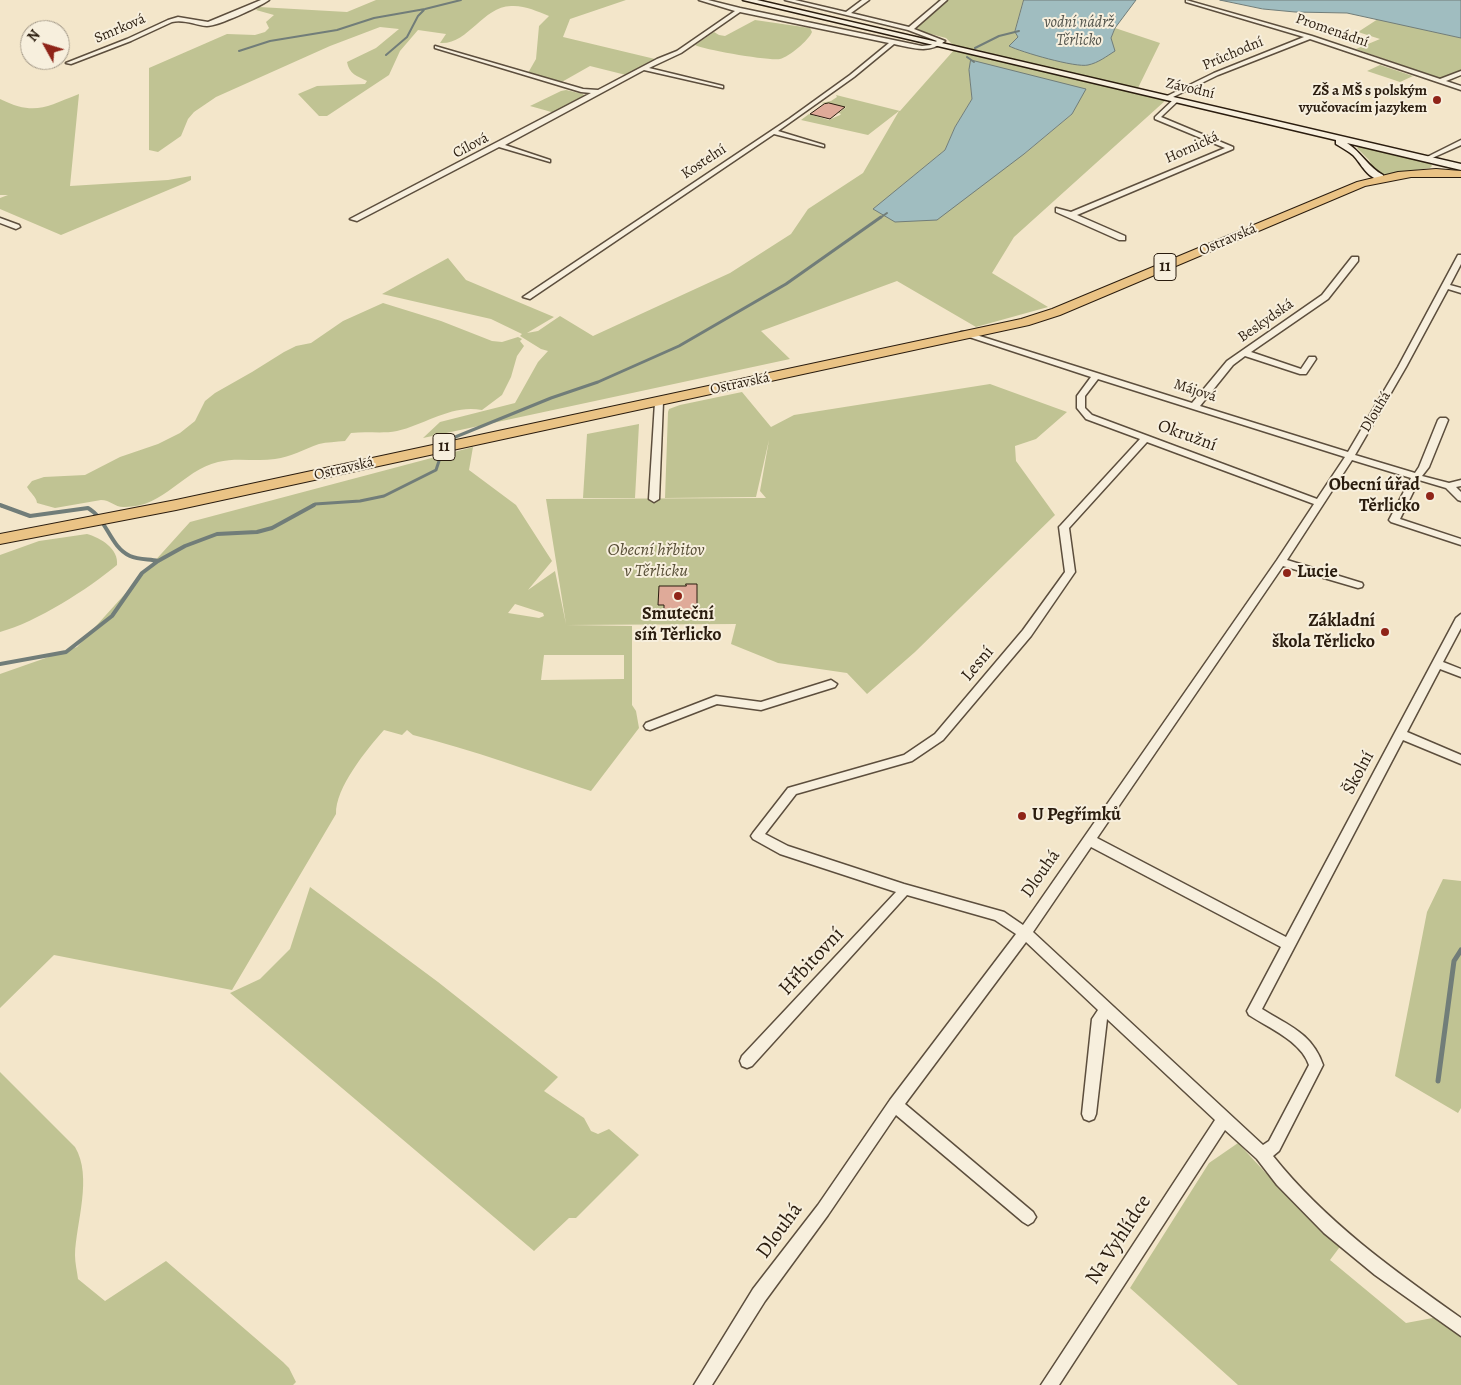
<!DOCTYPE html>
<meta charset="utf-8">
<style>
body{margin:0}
#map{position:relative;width:1461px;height:1385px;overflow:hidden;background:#f3e6ca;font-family:Alegreya,serif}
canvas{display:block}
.north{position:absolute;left:20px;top:20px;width:50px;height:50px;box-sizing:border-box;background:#f7efdd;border:1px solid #a59b8a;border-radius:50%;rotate:309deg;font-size:14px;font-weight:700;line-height:20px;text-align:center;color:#2a1c0e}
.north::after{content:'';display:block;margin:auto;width:18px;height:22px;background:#8f2418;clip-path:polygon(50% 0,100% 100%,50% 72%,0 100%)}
</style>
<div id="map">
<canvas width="1461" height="1385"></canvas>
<div class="north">N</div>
</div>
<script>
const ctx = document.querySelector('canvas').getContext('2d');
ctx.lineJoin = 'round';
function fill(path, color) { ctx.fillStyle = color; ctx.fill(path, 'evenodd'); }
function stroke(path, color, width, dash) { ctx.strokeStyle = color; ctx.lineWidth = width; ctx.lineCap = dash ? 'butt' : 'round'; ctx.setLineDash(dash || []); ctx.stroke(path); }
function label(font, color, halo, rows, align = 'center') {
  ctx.font = font + ' Alegreya,serif'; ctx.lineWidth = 4; ctx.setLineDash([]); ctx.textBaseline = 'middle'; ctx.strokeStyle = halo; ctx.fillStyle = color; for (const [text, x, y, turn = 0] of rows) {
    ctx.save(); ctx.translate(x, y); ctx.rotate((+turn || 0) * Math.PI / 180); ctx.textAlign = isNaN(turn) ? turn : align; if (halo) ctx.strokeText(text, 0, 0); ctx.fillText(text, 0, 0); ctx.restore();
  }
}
const green = new Path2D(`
 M376,0h250l-56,19 -7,18 92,22 -29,16 -36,-9 -30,17 -32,-10 8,-14 3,-33 10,-10c-12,-5 -25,-11 -38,-10 -29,1 -43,39 -71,37l6,-9 -28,-4 -18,21 -11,24 -62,41h-8l-21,-22 19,-8 48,-2 2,-3c-10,-5 -18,-7 -20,-19l29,-14 23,-19 -19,-2 -50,19 -114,51 -22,15 -6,7 -7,17 -23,16 -9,-2v-82l78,-34 28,1 10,-3 4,-4 -3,-6 8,-7 -18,-5 3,-3 88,5z
 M938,0h86l-9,32 96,6 4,-10 45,15 -22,45 -184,-42 -8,-8 -30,-8z
 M1378,19l83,19v34l-19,7 -86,-30 24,-10 -22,-7z
 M755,20l55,8 2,4c-3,8 -23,25 -32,27 -11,2 -75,-9 -85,-14l19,-13 5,3 6,1z
 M954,50l212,50 -152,137 -22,36 56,34 -72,20 -79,-46 -136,50 29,28 -367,79 17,-16 75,-19 23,-41 10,-11 -7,-2 -21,-13 2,-2 -31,-15 -109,-25 66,-36 18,22 88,37 -27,16 11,-2 22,-15 33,20 137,-63 61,-39 17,-25 55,-36 36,-62 -31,24 -67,-15 8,-6 20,6 11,-5 1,-1 -5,-2h4l6,-5 -25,-4 10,-2 6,-4 -1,-2 64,16zM969,70l111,27 -8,17 -48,40 -150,55 71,-59 10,-23 17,-28z
 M1380,65l33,11 -13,6 -33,-11z
 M566,90l17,4 2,3 -30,16 -25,-7 31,-15z
 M79,94l-9,92 98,-6 23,-4v4l-6,3 -124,52 -61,-26v-11l8,-3h-8v-96c35,17 45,8 79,-5z
 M1359,146l71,17 2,3 -2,2 -48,7 -8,-5 -5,-10 -12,-12z
 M383,303l58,18 51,20 10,1 16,-5 4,2 -2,2 4,5 -7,10 -6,21 -9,18 -20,15c-30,-6 -56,14 -85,21 -15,3 -30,0 -46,2l-6,8c-9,1 -18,1 -26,3 -15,5 -28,13 -44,15 -19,3 -38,-2 -57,3 -37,9 -53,46 -95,45 -8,0 -13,-7 -22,-7l-46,8 -18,-5c-1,-7 -7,-10 -10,-16l5,-6 12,-4 41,-2 35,-18 38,-13 22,-11 15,-12 10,-20 10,-8 37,-21 32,-20 12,-6 15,-3 32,-22z
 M990,384l77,28 -31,27 -21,7 1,15 39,54 -140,137 -48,42 -20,-21 -69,-10 -47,-19 5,-20 -170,1 66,1v79l4,6 3,17 -48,63c-59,-19 -117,-41 -178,-56l-6,-5 -5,5 -18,-5c-17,19 -49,58 -48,84l-104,176 -178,-35 -54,53v-334l77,-27 113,-125 283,-75 -4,23 47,35 36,56 -24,29 27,-19 11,53 -20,-125 220,-1 -6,-7 9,-51 -13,57 -91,1 3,-86 1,-3 11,-4 62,-13 29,35 23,-12zM515,604l28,9 1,3 -5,2 -31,-5zM544,655h80v24l-83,1z
 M639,424l-4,74h-52l4,-64z
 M87,534c14,4 32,15 30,31 -29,24 -80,57 -117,67v-77l39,-14z
 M1443,879l18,2v227l-3,5 -63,-37 32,-164z
 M310,887l128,95 120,95 -14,14 40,27 7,13 7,3 11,-5 30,26 -63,63h-7l-35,33 -304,-258 30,-14 30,-30z
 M0,1072l75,75c18,30 1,76 0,108 0,8 2,16 3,24l27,22 61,-40 117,101 6,6 7,14 -3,3h-293z
 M1238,1143l50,54 54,47 -12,16 76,63 32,-6 23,17v51h-223l-108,-97 79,-125z`);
const water = new Path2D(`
 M1024,0h112l-21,28 -4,10 4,13c-8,5 -17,12 -27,14 -12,3 -67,-13 -79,-19l9,-9 -3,-5z
 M1220,0h241v38l-114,-25 -52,-1 -32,-3z
 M971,60l115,29 -14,25 -48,40 -87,66 -42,2 -22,-13 72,-59 10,-23 17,-28 -3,-29z`);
const streamFar3 = new Path2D(`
 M975,48l24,-12 20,-5
 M239,51l31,-10 67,-11 37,-12 51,-9 36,-9
 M386,55l21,-18 11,-21 6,-6
 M967,57l7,5
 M880,218l7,-5`);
const streamFar2 = new Path2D(`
 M0,505l2,1
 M312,506l3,-2 45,-3 24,-5 52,-26 3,-9 -4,-14 8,-5 108,-44 47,-16 81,-36 107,-62 95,-67`);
const streamFar1 = new Path2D(`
 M0,505l30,11 58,-8c19,11 22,39 42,48 9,4 19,3 28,5
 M0,664l66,-12 46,-36 30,-43 16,-12 27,-15 32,-12 40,-2 15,-4 42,-23`);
const stream = new Path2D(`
 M1438,1081l16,-120 7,-11`);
const building = new Path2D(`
 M829,103l16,4 -15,12 -20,-5 14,-10z
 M686,584h11v30h-33v-9h-6l1,-19h27z`);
const minor = new Path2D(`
 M261,0h8c-10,7 -51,26 -62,26 -12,-1 -23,-7 -35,-4l-41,19 -60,23 -5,-1 61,-24 41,-19 10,-3 30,5z
 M699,0h9l32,8 182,38 9,-1 6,-4 -29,-11 -123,-30h10l51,12 16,-12h7l-18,13 58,14 32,-27h6l-33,29 31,12c-16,13 -32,7 -51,3l-40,33 -76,54 46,14v2l-50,-13 -244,165 -7,-2 266,-178 61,-44 39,-32 -149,-31 -59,41 -32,15 74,18v2l-79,-18 -139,75 45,15v2l-51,-15 -142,74 -7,-2 241,-126 -10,-1 -146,-44v-2l148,43 15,1 59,-31 20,-8 58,-40z
 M1186,0l126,36 128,43 21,-8v4l-15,6 15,5v4l-151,-51 -92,36 -49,24h-4v-2l49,-24 90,-36 -118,-35z
 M1174,99l5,1 -18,17 72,30v2l-156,66 48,21v4h-6l-63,-28v-4l15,4 154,-64 -70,-29v-2z
 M1461,140v5l-31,14 -5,-1z
 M0,218l19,7 1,2 -4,2 -16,-6z
 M1458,255h3v9l-11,21 11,3v5l-13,-4 -42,78 -51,88 60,18 4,-6 19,-47 2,-2h6l2,2 -19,47 -7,9 27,7 12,-3v6l-5,1 5,5v9l-3,-1 -12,-12 -27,-8 -19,39 61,20v6l-70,-23 -2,-2 22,-42 -59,-18 -65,100 75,23 1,2 -1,2 -4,1 -75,-22 -186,272 189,99 170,-319 5,-4v14l-18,34 18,7v8l-21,-8 -33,63 54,23v9l-58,-24 -141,269c27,17 50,24 61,56l-44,86 -6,5c52,65 120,114 188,162v18l-86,-61 -51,-42 -47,-48 -20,-26 -32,-29 -166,255h-18l174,-265 -108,-101 -11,95 -2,5 -5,2 -5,-2 -2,-5 10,-95 6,-9 -72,-68 -121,162 128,108 3,5 -3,5 -5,3 -5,-3 -127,-107 -68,100 -63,86 -53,84h-18l59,-96 65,-84 72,-105 126,-166 -21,-14 -88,-25 -155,171 -5,2 -5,-2 -2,-5 2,-5 154,-164 -116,-38 -27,-15 -2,-3 2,-3 35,-45 116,-33 31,-21 88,-104 42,-58 -6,-45 2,-2 79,-86 -54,-20 -9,-11v-12l14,-19 -131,-43 1,-2h6l225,71 35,-42 95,-66 30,-38h6v4l-30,38 -77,53 50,17 8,-12h6l1,2 -10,15h-6l-55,-18 -12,9 -33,41 148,46 50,-85zM1098,379l247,78 -28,42 -225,-84 -7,-7v-12zM1147,442l167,62 -37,56 -254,365 -19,-13 -100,-28 -116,-38 -23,-12 31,-40 116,-33 31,-21 88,-104 44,-64 -6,-44zM1091,847l190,100 -34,64 2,4c20,13 52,26 60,50l-40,76 -6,4 -230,-213z
 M659,399l4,3 -4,97 -5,3 -5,-3 6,-97z
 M831,680l6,4 -2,3 -74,23 -44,-6 -67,26 -4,-1 -2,-3 2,-3 70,-27 45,6z`);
const secondary = new Path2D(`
 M743,0h14l704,164v6l-114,-27c14,9 22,25 36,32v4c-15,2 -21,-15 -30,-24 -5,-4 -12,-8 -17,-11v-4z`);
const primary = new Path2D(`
 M1436,169l25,2v6h-50l-46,9 -305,129 -31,10 -853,185 -176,34v-10l176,-34 845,-181 31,-10 305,-127 41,-10z`);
const markers = [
 [1437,100,5,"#8f2418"],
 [1430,496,5,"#8f2418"],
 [1287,573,5,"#8f2418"],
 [678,596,5,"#8f2418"],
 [1385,632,5,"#8f2418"],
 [1022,816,5,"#8f2418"]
];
const farStreetnames = [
 ["Smrková",120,29,-23],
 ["Promenádní",1332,31,19],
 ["Průchodní",1233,54,-23],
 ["Závodní",1190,89,13],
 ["Cílová",471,146,-28],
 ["Hornická",1192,148,-24],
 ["Kostelní",704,162,-34],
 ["Ostravská",1228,240,-23],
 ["Beskydská",1266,321,-35],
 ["Ostravská",740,384,-12],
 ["Májová",1195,391,18],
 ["Dlouhá",1376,412,-59],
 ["Ostravská",344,469,-13]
];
const farPoinames = [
 ["ZŠ a MŠ s polským",1427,91],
 ["vyučovacím jazykem",1427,108]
];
const farWaternames = [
 ["vodní nádrž",1079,23],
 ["Těrlicko",1079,41]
];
const shields = [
 [1165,267,22],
 [444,447,22]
];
const shieldNames = [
 ["11",1165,267],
 ["11",444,447]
];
const streetNames = [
 ["Okružní",1187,436,20],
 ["Lesní",978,664,-50],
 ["Školní",1359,773,-62],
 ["Dlouhá",1041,874,-55]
];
const poiNames = [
 ["Obecní úřad",1420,486],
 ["Těrlicko",1420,507],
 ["Lucie",1297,573,"left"],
 ["Smuteční",678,615,"center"],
 ["síň Těrlicko",678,636,"center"],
 ["Základní",1375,622],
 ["škola Těrlicko",1375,643],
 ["U Pegřímků",1032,816,"left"]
];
const parkNames = [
 ["Obecní hřbitov",656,551],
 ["v Těrlicku",656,572]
];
const nearStreetnames = [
 ["Hřbitovní",812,962,-47],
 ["Dlouhá",780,1231,-54],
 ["Na Vyhlídce",1119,1240,-57]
];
fill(green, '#c0c393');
fill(water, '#a0bdc0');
stroke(water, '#717d79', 1);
stroke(streamFar3, '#717d79', 2);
stroke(streamFar2, '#717d79', 3);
stroke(streamFar1, '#717d79', 4);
stroke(stream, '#717d79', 5);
fill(building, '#dfaa99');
stroke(building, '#2a1c0e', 1);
stroke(minor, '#5c4e3d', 3);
stroke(secondary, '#2a1c0e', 3);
stroke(primary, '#2a1c0e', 2);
fill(minor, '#f7efdd');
fill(secondary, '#f7efdd');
fill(primary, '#eac385');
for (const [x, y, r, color] of markers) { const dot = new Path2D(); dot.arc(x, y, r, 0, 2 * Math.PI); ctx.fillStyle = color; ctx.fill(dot); stroke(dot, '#f7efdd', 2); }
label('15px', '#2a1c0e', '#f7efdd', farStreetnames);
label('bold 15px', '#2a1c0e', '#f7efdd', farPoinames, 'right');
label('italic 16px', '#53544c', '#f7efdd', farWaternames);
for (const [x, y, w] of shields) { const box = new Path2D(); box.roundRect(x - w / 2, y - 13.5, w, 27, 4); ctx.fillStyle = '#f7efdd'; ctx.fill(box); stroke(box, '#2a1c0e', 1); }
label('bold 16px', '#2a1c0e', null, shieldNames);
label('18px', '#2a1c0e', '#f7efdd', streetNames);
label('bold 18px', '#2a1c0e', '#f7efdd', poiNames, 'right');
label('italic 18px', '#574e36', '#f7efdd', parkNames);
label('21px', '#2a1c0e', '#f7efdd', nearStreetnames);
</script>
